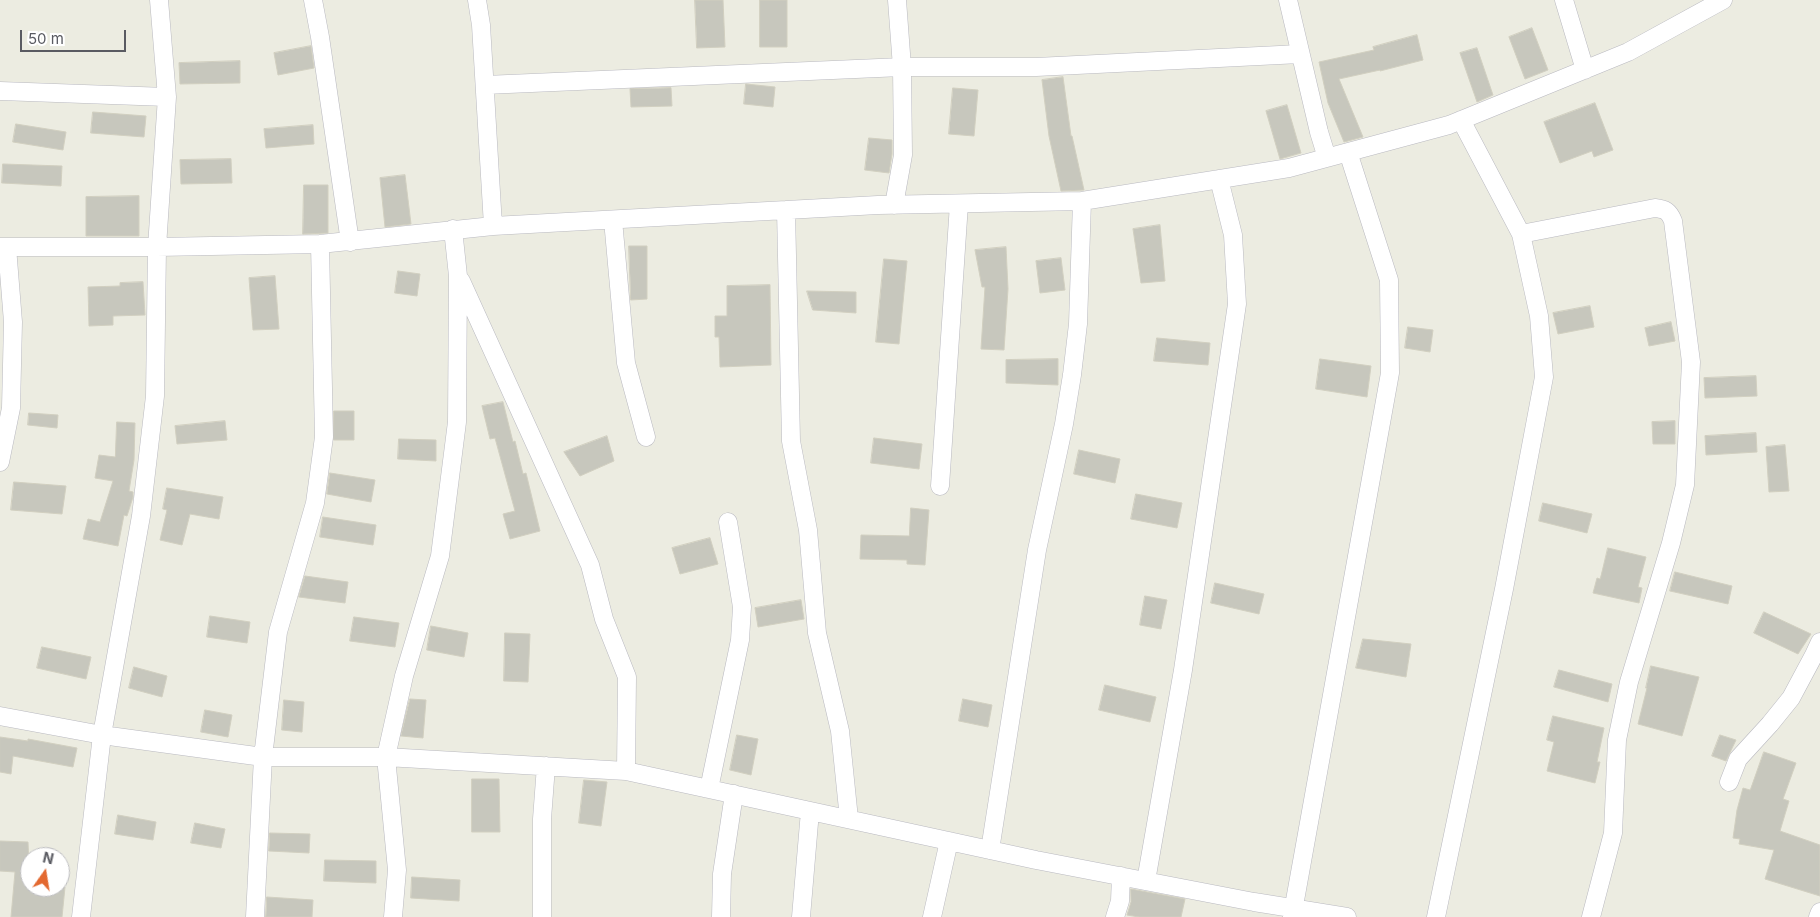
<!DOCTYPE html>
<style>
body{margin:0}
#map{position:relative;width:1820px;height:917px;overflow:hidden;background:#ecece1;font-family:Inter,sans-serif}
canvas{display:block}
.north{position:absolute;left:20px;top:847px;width:50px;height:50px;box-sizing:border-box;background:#fff;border:1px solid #bdbdc0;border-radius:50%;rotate:13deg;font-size:14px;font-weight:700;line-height:20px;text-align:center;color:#5a5b62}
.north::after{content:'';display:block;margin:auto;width:18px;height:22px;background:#e36930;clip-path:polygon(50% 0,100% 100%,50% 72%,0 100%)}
.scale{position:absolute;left:20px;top:30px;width:106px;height:22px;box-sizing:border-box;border:2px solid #5a5b62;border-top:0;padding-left:6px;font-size:15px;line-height:18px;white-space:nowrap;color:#5a5b62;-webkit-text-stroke:4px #fff;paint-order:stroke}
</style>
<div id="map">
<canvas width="1820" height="917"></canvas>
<div class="north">N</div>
<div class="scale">50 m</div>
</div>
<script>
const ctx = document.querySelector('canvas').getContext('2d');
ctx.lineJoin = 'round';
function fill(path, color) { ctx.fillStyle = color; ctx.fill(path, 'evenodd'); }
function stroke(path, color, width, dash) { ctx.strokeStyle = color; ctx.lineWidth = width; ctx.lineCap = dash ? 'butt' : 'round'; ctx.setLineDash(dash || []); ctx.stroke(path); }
const building = new Path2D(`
 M695,0h28l2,47 -28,1z
 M760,0h27v47h-27z
 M1532,28l16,42 -23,9 -16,-42z
 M1417,35l6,25 -43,11v-1l-41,9 24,58 -19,5 -16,-39 -9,-41 55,-12 -1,-3z
 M311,46l3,22 -36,7 -4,-22z
 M1477,48l16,47 -16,7 -17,-49z
 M240,61v22l-60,1 -1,-21z
 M1063,77l8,59h1l12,54 -23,1 -12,-55 -7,-56z
 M746,84l29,3 -2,20 -29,-3z
 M671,88l1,18 -41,1 -1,-18z
 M953,88l25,2 -4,46 -25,-2z
 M1595,103l18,47 -19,7 -2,-6 -32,12 -16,-41z
 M1287,105l14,48 -21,6 -14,-48z
 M93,112l53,4 -2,21 -53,-4z
 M16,124l50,8 -3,18 -50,-8z
 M313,125l1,19 -48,4 -2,-19z
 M869,138l23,2v14l-3,19 -24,-3z
 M231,159l1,24 -51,1 -1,-24z
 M3,164l59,2 -1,20 -59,-3z
 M405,175l6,49 -26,3 -5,-49z
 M304,185h24v48l-25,1z
 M139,196v40h-53v-39z
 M1160,225l5,56 -24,2 -8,-54z
 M629,246h18v53l-16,1z
 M1006,247l2,42 -4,61 -23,-1 4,-62h-3l-7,-37z
 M1061,258l4,32 -25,3 -4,-32z
 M884,259l23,2 -8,83 -23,-2z
 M398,271l22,3 -3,22 -22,-3z
 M275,276l4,53 -26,1 -4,-52z
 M143,282l2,33 -32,1v9l-24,1 -1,-39 32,-1v-3z
 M770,285l1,80 -51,2 -1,-30h-4v-21h12v-30z
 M807,291l49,1v21l-43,-3z
 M1590,306l4,21 -36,7 -5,-21z
 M1671,322l4,19 -26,5 -4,-18z
 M1408,327l25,3 -3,22 -25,-4z
 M1157,338l53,5 -2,22 -54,-4z
 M1058,359v26l-52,-2v-23z
 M1320,359l51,7 -4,31 -51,-8z
 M1756,376l1,20 -52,2 -1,-20z
 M503,402l10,40 2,-1 8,33 3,-1 14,58 -30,8 -7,-25 12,-3 -20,-73 -5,1 -8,-33z
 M334,411h20v29h-20z
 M29,413l29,2 -1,13 -29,-3z
 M225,421l2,19 -50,4 -2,-18z
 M1675,421v23h-22l-1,-22z
 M117,422l18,1 -1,37 -5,31 4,1v5l-6,19 -3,-1 -6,31 -35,-7 5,-20 12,3 13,-41 -18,-3 4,-23 16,2z
 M1756,433l1,19 -51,3 -1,-19z
 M607,436l7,25 -34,15 -16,-24z
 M874,438l48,6 -3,25 -48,-6z
 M399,439l37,1v21l-38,-2z
 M1785,445l4,46 -20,1 -3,-45z
 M1079,450l41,9 -5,24 -41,-9z
 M330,473l45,7 -4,22 -44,-8z
 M14,482l52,4 -4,28 -51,-4z
 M167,488l56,9 -4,22 -29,-5 -8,31 -22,-5 7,-30 -4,-1z
 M1136,494l46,9 -5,25 -46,-9z
 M1543,503l49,11 -5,19 -48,-12z
 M911,508l18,2 -4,55 -18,-1v-4l-47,-1 1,-24 48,1z
 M323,517l53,8 -3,20 -53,-8z
 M710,538l8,26 -38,10 -8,-26z
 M1608,548l38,9 -8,30 4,1 -3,15 -46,-10 4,-15 3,1z
 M1675,572l57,14 -4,18 -58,-13z
 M305,576l43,6 -3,21 -46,-6z
 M1215,583l49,11 -5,20 -48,-11z
 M1145,596l22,4 -6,29 -21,-4z
 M801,600l3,19 -46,8 -3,-19z
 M1764,612l47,22 -13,20 -44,-21z
 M210,616l40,6 -3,21 -40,-6z
 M354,617l45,6 -4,24 -45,-6z
 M431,626l37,7 -4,24 -37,-7z
 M505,633l25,1 -2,48 -24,-1z
 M1363,639l48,5 -5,33 -50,-9z
 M42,647l49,10 -5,22 -49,-11z
 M1651,666l48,11 -17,59 -44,-12 9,-36h-1z
 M134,667l33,9 -5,21 -33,-9z
 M1559,670l53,14 -4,18 -54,-15z
 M1105,685l51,12 -6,25 -51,-12z
 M410,699l16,1 -3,38 -22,-2z
 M963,699l29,6 -4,22 -29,-6z
 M284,700l20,2 -2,30 -20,-2z
 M205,710l27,5 -4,22 -27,-5z
 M1553,716l51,12 -7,34h3l-5,21 -48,-12 7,-29 -7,-2z
 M737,735l21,4 -7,36 -21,-5z
 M1720,735l16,5 -10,21 -14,-5z
 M0,737l28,4v-2l49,9 -4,19 -60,-11 -2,18 -11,-2z
 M1764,752l32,11 -13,36 6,2 -9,30 40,14v51l-55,-17 9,-29 -35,-6 1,-5 -7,-1 4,-28 6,-22 7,2z
 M472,779h27l1,53h-28z
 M584,780l23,2 -6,44 -22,-3z
 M118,815l38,7 -3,18 -38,-6z
 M195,823l30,6 -4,19 -30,-5z
 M270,833l40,1 -1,19 -40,-2z
 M0,841l28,1 2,45h35l-3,30h-51l4,-45 -15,-1z
 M325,860l51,1v22l-52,-2z
 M412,877l48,3 -1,21 -48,-3z
 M1131,889l54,10 -4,18h-42l-12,-2 4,-13z
 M267,897l46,3 -1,17h-46z`);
const minor = new Path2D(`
 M313,0l7,37 30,205
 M477,0l4,25 12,201
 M1288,0l31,132 8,26
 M1564,0l21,70
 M485,85l417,-18h134l264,-13
 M0,91l167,6
 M894,205l9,-50 -1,-88 -5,-67
 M786,210l5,231 17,89 9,103 23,98 9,88
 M613,220l13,143 20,74
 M1521,234l134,-26c10,1 14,3 18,13l18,141 -6,123 -14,58 -42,139 -12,58 -4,93 -22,84
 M0,247h157l163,-3 173,-18 385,-21 204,-4 207,-33 160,-43 179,-73 95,-52
 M461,281l129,284 14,54 23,58 -1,94
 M0,462l11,-54 2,-86 -6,-75
 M940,486l19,-282
 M0,716l102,19 161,22h123l240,14 410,89 218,42 93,15
 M1729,782l9,-23 32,-35 21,-26 23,-43 6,-13
 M709,789l31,-149 2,-33 -14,-85
 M990,850l47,-300 27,-126 8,-49 6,-51 4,-123
 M1146,881l37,-211 54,-366 -4,-69 -14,-56
 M81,917l21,-182 39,-219 14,-120 2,-149 10,-150 -8,-97
 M255,917l8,-160 15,-125 37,-129 9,-66 -4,-193
 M393,917l4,-47 -11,-113 18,-81 36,-120 17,-134 1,-146 -5,-47
 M542,917v-98l4,-53
 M721,917l1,-43 12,-80
 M801,917l9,-106
 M932,917l17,-76
 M1115,917l5,-16 1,-25
 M1292,917l98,-544 -1,-93 -41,-128
 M1436,917l68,-328 40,-212 -5,-61 -18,-82 -60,-114
 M1818,917l2,-5`);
fill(building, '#c7c7bd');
stroke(building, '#d1cfc0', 1);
stroke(minor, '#b9b9c0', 19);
stroke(minor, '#fff', 18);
</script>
